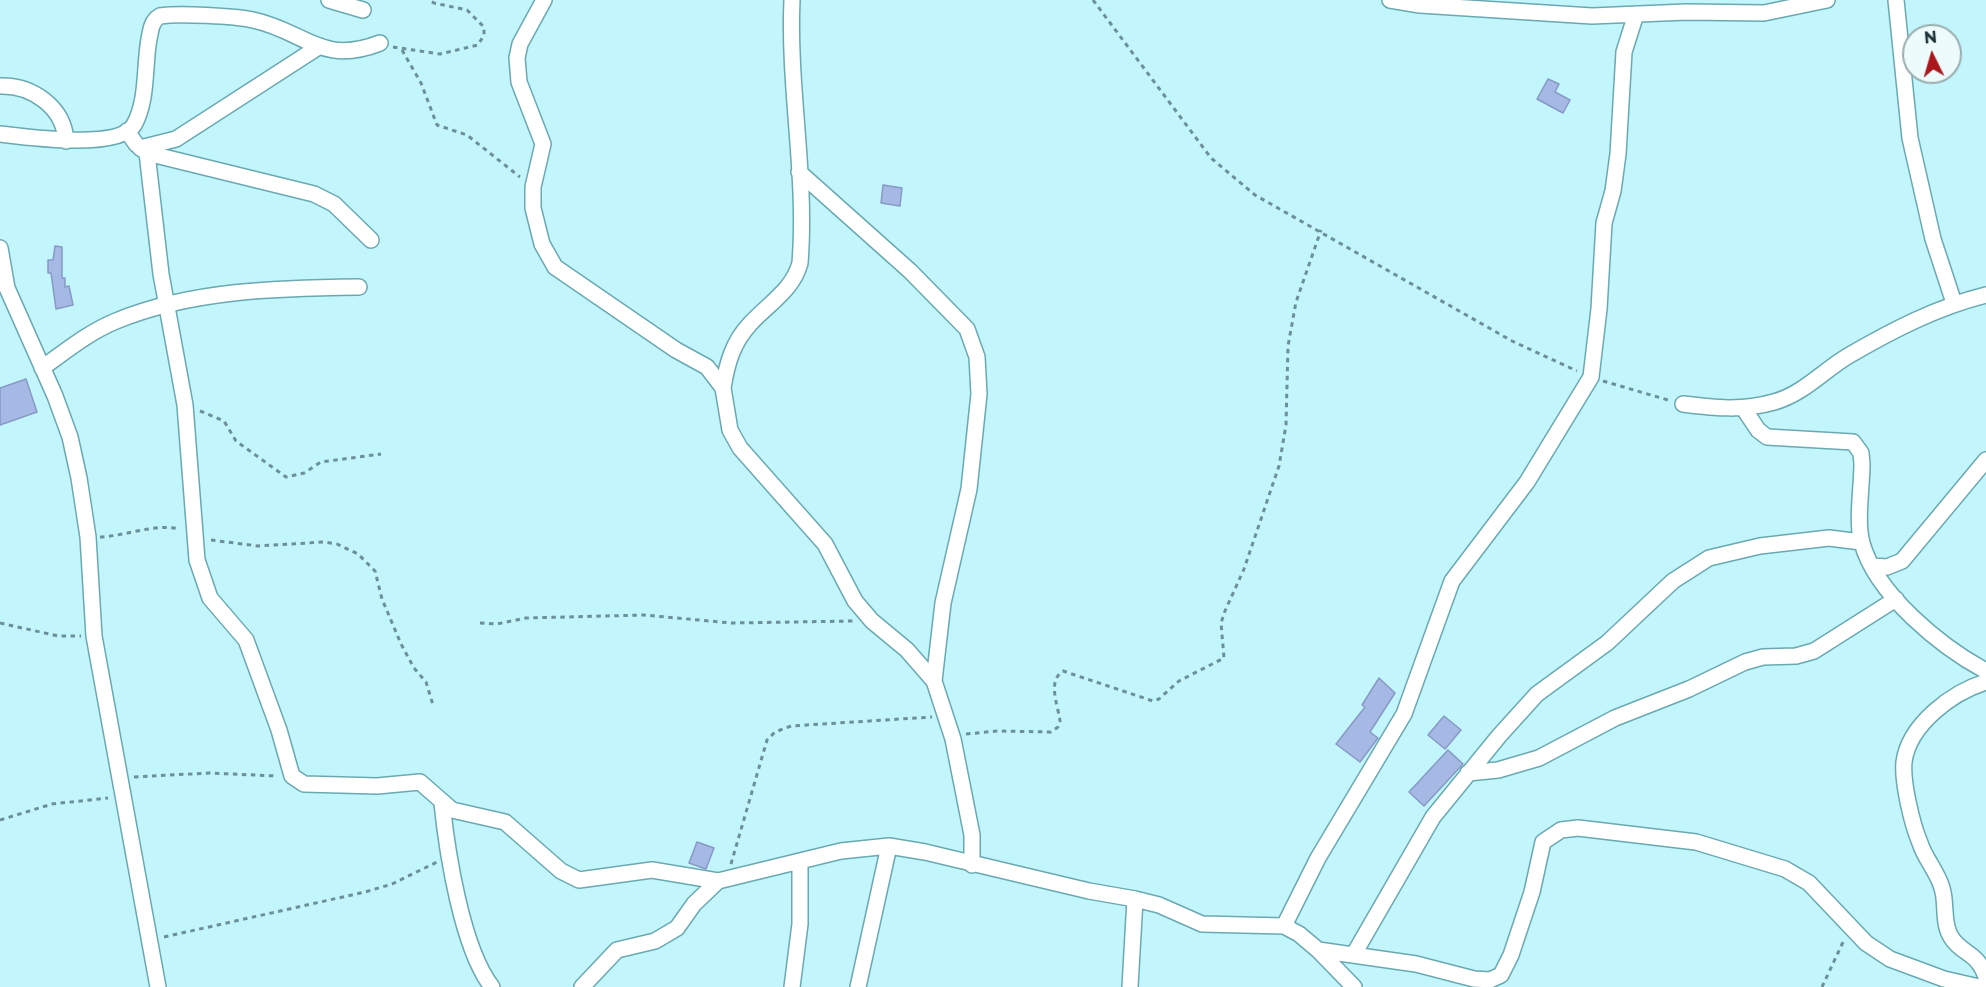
<!DOCTYPE html>
<style>
body{margin:0}
#map{position:relative;width:1986px;height:987px;overflow:hidden;background:#c2f5fc;font-family:Montserrat,sans-serif}
canvas{display:block}
.north{position:absolute;left:1902px;top:24px;width:60px;height:60px;box-sizing:border-box;background:#eefbfc;border:2px solid #9aacae;border-radius:50%;rotate:355deg;font-size:16px;font-weight:700;line-height:24px;text-align:center;color:#1b3539}
.north::after{content:'';display:block;margin:auto;width:21px;height:27px;background:#aa171c;clip-path:polygon(50% 0,100% 100%,50% 72%,0 100%)}
</style>
<div id="map">
<canvas width="1986" height="987"></canvas>
<div class="north">N</div>
</div>
<script>
const ctx = document.querySelector('canvas').getContext('2d');
ctx.lineJoin = 'round';
function fill(path, color) { ctx.fillStyle = color; ctx.fill(path, 'evenodd'); }
function stroke(path, color, width, dash) { ctx.strokeStyle = color; ctx.lineWidth = width; ctx.lineCap = dash ? 'butt' : 'round'; ctx.setLineDash(dash || []); ctx.stroke(path); }
const building = new Path2D(`
 M1548,79l11,5 -4,8 15,8 -7,13 -26,-14z
 M883,185l19,3 -2,18 -19,-3z
 M55,246l7,1v31h3v9l4,-1 4,19 -17,4 -5,-36h-3v-13h5z
 M26,379l11,33 -37,13v-37z
 M1379,678l16,15 -25,39 8,6 -18,24 -24,-18 29,-37 -3,-2z
 M1444,716l17,14 -16,19 -17,-14z
 M1448,750l15,14 -39,42 -15,-14z
 M697,842l17,6 -8,21 -17,-6z`);
const path = new Path2D(`
 M1093,0l118,158 44,37 257,146 65,30
 M393,47l47,7 38,-9 6,-10v-8l-17,-17 -33,-7 -5,-3
 M402,50l19,33 16,42 30,10 53,42
 M1603,381l65,19
 M200,411l24,10 12,20 50,36 18,-4 17,-11 60,-8
 M100,537c26,-1 55,-14 80,-8
 M211,540l47,6 66,-4 13,2 21,10 17,17 7,28 19,45 13,24 12,14 7,23
 M0,623l58,13h23
 M480,623l17,1 29,-6 118,-3 87,8 124,-2
 M966,734l31,-3 54,1 7,-5 2,-6c-2,-16 -13,-40 3,-50l90,30 6,-2 20,-18 45,-23 -3,-35 4,-12 19,-42 35,-103 7,-41 2,-79 8,-44 25,-72
 M134,777l75,-4 68,3
 M0,820l52,-16 56,-6
 M731,864l36,-124 8,-8 16,-6 141,-9
 M164,937l201,-45 27,-8 45,-22
 M1822,987l22,-47`);
const street = new Path2D(`
 M329,0l34,10
 M544,0l-24,44 -3,14 2,24 24,62 -10,43v21l9,36 13,23 121,83 31,17 16,21 7,42 10,18 85,96 30,57 17,20 35,29 27,31 19,58 19,96v30
 M1390,0l30,5 172,11 94,-4 78,1 63,-13
 M1896,0l14,138 23,101 21,64
 M0,86c32,-1 64,21 66,55
 M127,131l9,13 11,9 167,41 20,10 37,36
 M0,134c25,3 119,16 134,-9 14,-25 10,-59 15,-86 2,-9 2,-18 11,-23 18,-3 75,0 93,4 52,11 68,46 127,23
 M140,148l36,-9 144,-93
 M147,153l14,121 24,131 12,155 13,38 36,42 33,90 13,46 12,8 73,2 43,-4 32,28 53,12 56,49 18,9 73,-10 66,11
 M799,172l111,99 57,58 10,28 2,37 -10,95 -26,114 -9,78
 M0,248l7,40 48,108 15,41 9,41 9,59 6,99 64,351
 M42,368c24,-17 47,-36 74,-47 75,-31 162,-33 243,-34
 M723,388c4,-25 10,-46 27,-64 18,-20 43,-34 50,-61 7,-88 -12,-176 -8,-263
 M1683,404c32,4 59,7 91,-2 29,-8 49,-31 74,-46 43,-25 89,-49 138,-61
 M1744,409l14,21 9,7 86,5 8,11 1,11c0,22 -6,58 0,79 14,51 79,104 124,128
 M1872,566l15,1 15,-6 84,-101
 M1986,682c-33,10 -77,42 -82,80 -2,20 8,62 16,81 5,16 17,28 22,45 5,15 0,35 9,49 11,18 26,14 35,40
 M1468,773l30,-3 41,-12 76,-40 74,-29 56,-27 18,-5 33,-1 18,-5 82,-52
 M442,803c5,49 20,146 50,184
 M1284,926l34,-68 86,-144 48,-133 75,-99 64,-105 8,-68 5,-86 9,-32 5,-37 6,-102 12,-38
 M1318,950l98,14 58,15 16,1 11,-5 10,-20 21,-63 11,-50 18,-12 17,-2 118,14 89,27 24,14 57,60 24,16 54,20 35,8
 M1354,954l79,-137 66,-81 38,-42 70,-51 66,-62 36,-23 51,-12 69,-8 32,4
 M582,987l35,-37 38,-9 22,-13 17,-24 24,-23 123,-30 48,-5 36,6 164,39 46,8 24,6 43,19 82,2 15,8 19,16 36,37
 M792,987l8,-63v-63
 M858,987l31,-141
 M1130,987l5,-88`);
fill(building, '#a6b9e5');
stroke(building, '#8799c4', 1.5);
stroke(street, '#6aa9b2', 18);
stroke(path, '#6b9196', 3, [4.5, 4.5]);
stroke(street, '#fff', 15);
</script>
